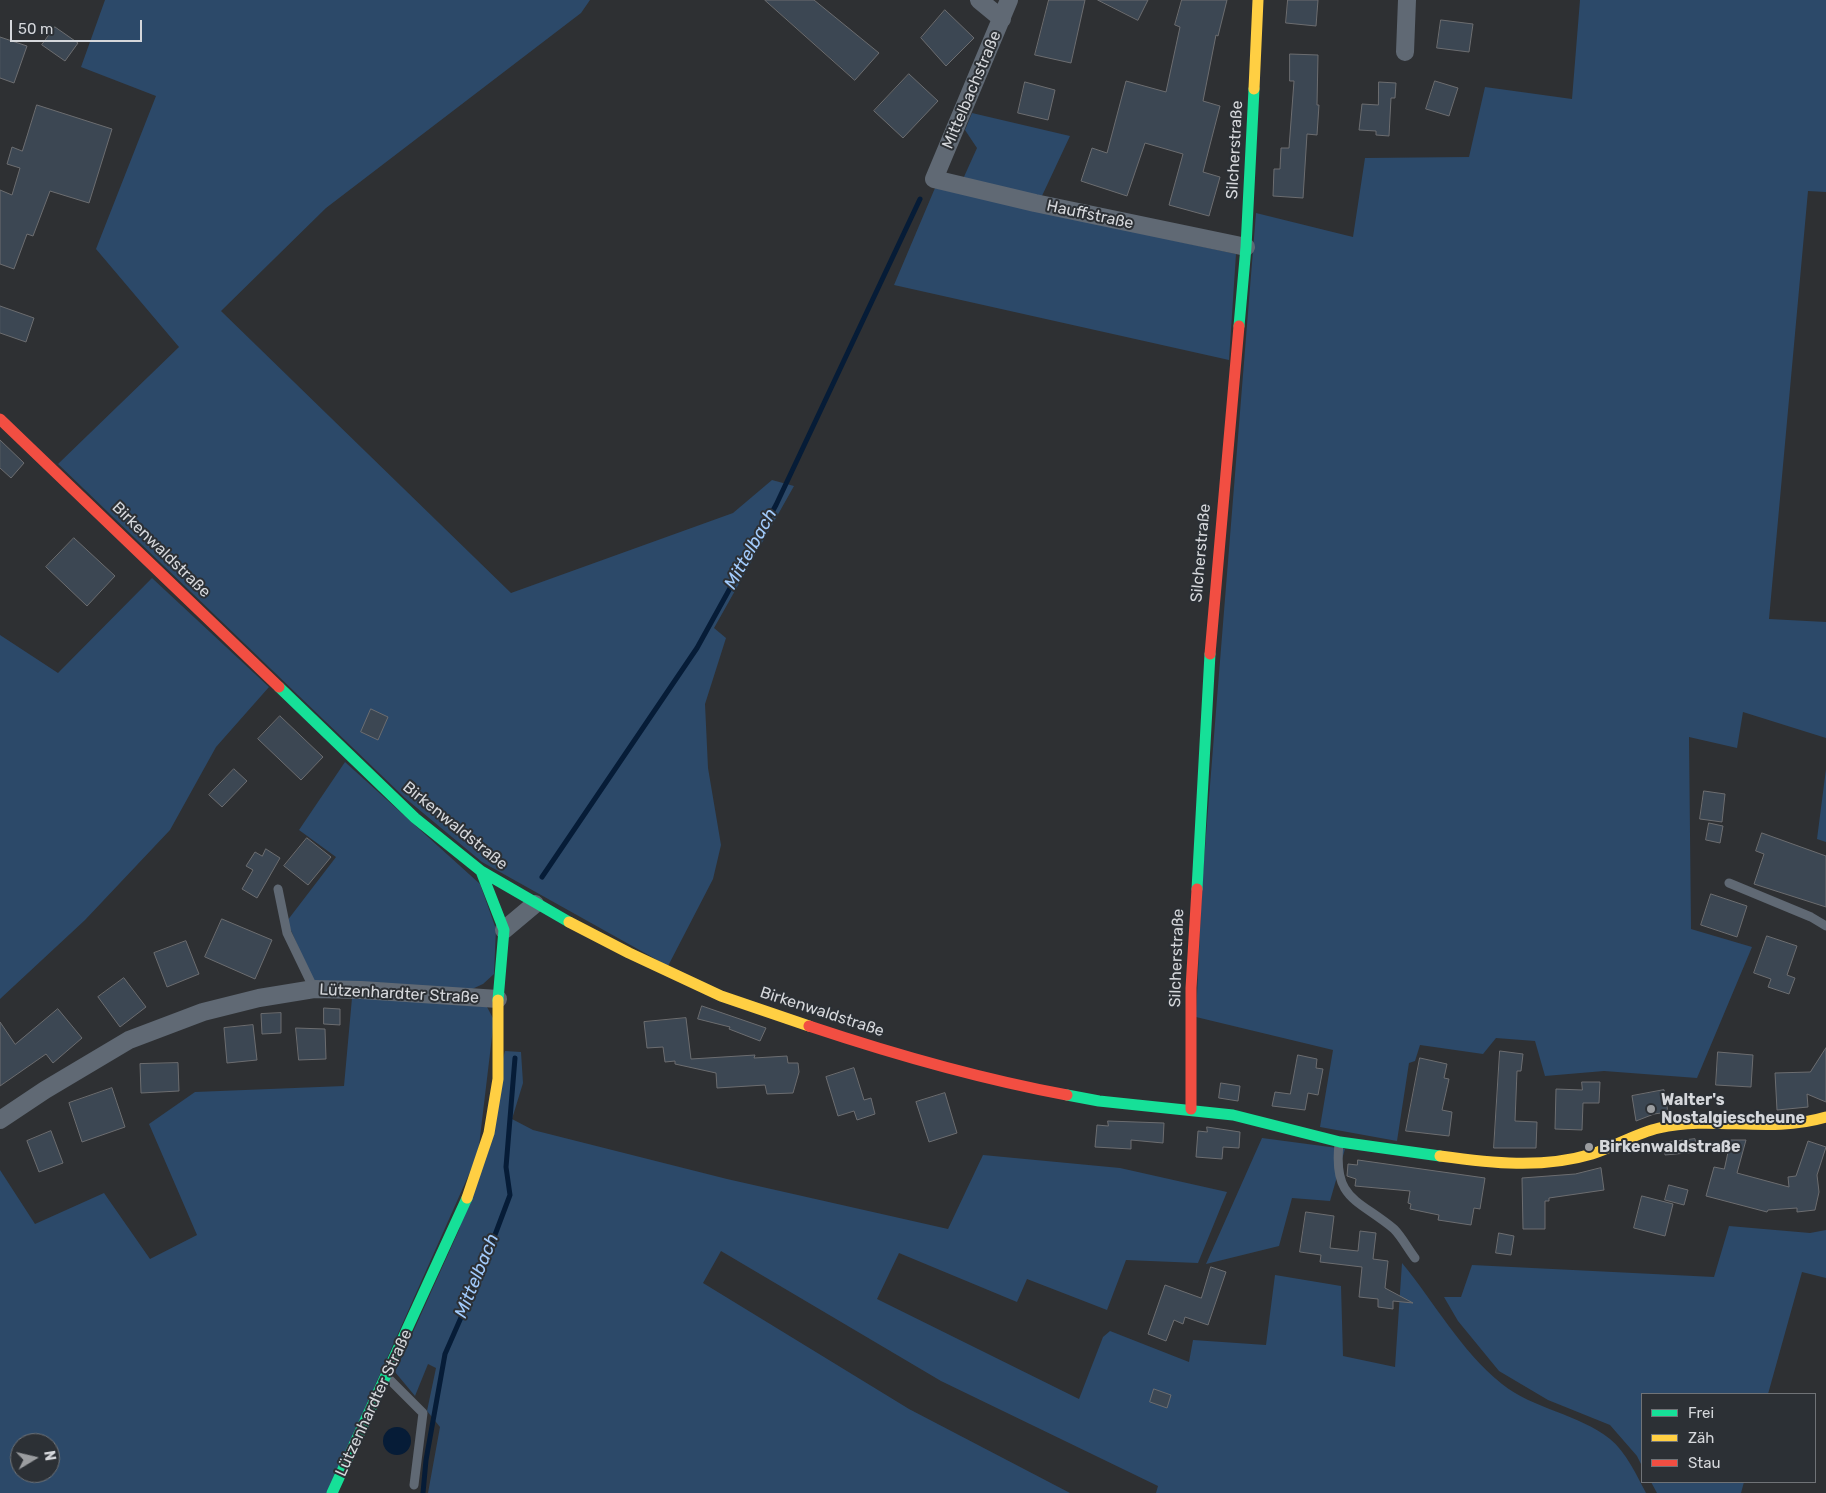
<!DOCTYPE html>
<meta charset="utf-8">
<style>
body{margin:0}
#map{position:relative;width:1826px;height:1493px;overflow:hidden;background:#2e3033;font-family:Rubik,sans-serif}
canvas{display:block}
.legend{position:absolute;left:1641px;top:1393px;width:175px;height:90px;box-sizing:border-box;background:#2c3035;border:1px solid #707377;margin:0;padding:6px 9px;list-style:none;font-size:15px;color:#d5d7db}
.legend li{display:flex;align-items:center;gap:10px;height:25px}
.legend b{width:25px;border:1px solid #707377}
.north{position:absolute;left:10px;top:1433px;width:50px;height:50px;box-sizing:border-box;background:#2c3035;border:1px solid #707377;border-radius:50%;rotate:81deg;font-size:14px;font-weight:700;line-height:20px;text-align:center;color:#d5d7db}
.north::after{content:'';display:block;margin:auto;width:18px;height:22px;background:#9b9da0;clip-path:polygon(50% 0,100% 100%,50% 72%,0 100%)}
.scale{position:absolute;left:10px;top:20px;width:132px;height:22px;box-sizing:border-box;border:2px solid #d5d7db;border-top:0;padding-left:6px;font-size:15px;line-height:18px;white-space:nowrap;color:#d5d7db;-webkit-text-stroke:4px #2c3035;paint-order:stroke}
</style>
<div id="map">
<canvas width="1826" height="1493"></canvas>
<ul class="legend">
<li><b style="height:6px;background:#16e098"></b>Frei</li>
<li><b style="height:6px;background:#ffcf43"></b>Zäh</li>
<li><b style="height:6px;background:#f24e42"></b>Stau</li>
</ul>
<div class="north">N</div>
<div class="scale">50 m</div>
</div>
<script>
const ctx = document.querySelector('canvas').getContext('2d');
ctx.lineJoin = 'round';
function fill(path, color) { ctx.fillStyle = color; ctx.fill(path, 'evenodd'); }
function stroke(path, color, width, dash) { ctx.strokeStyle = color; ctx.lineWidth = width; ctx.lineCap = dash ? 'butt' : 'round'; ctx.setLineDash(dash || []); ctx.stroke(path); }
function label(font, color, halo, rows, align = 'center') {
  ctx.font = font + ' Rubik,sans-serif'; ctx.lineWidth = 4; ctx.setLineDash([]); ctx.textBaseline = 'middle'; ctx.strokeStyle = halo; ctx.fillStyle = color; for (const [text, x, y, turn = 0] of rows) {
    ctx.save(); ctx.translate(x, y); ctx.rotate((+turn || 0) * Math.PI / 180); ctx.textAlign = isNaN(turn) ? turn : align; if (halo) ctx.strokeText(text, 0, 0); ctx.fillText(text, 0, 0); ctx.restore();
  }
}
const green = new Path2D(`
 M105,0h485l-9,13 -255,195 -105,103 290,282 222,-80 39,-33 22,6 -80,142 12,10 -21,66 3,64 13,77 -8,34 -45,87 -186,-104 -77,-64 -347,-334 121,-117 -83,-98 60,-153 -75,-29z
 M1580,0h246v192l-18,-1 -39,428 57,3v116l-83,-26 -6,36 -48,-11 2,192 61,18 -55,131 -93,-7 -59,5 -10,-35 -39,-3 -13,16 -63,-9 -5,16 -6,2 -12,78 -77,-14 13,-77 -137,-33 6,-132 54,-672 97,24 12,-79 104,-1 16,-70 87,12z
 M972,113l98,23 -29,62 -78,-19 14,-31 -12,-18z
 M935,188l301,66 -7,106 -335,-75z
 M152,578l117,109 -53,60 -46,83 -85,90 -85,79v-364l58,38z
 M345,762l135,122 16,45 -2,45 -11,10 -11,5 -158,-5 -27,-63 49,-64 -37,-27z
 M1826,769v73l-9,-3z
 M352,998l122,4 13,5 7,13 -16,134 -151,339h-327v-323l35,54 69,-31 46,66 47,-24 -48,-111 46,-32 149,-6zM20,1443h30v30h-30z
 M505,1051l16,1 2,31 -11,36 21,11 194,49 221,50 35,-74 137,13 107,24 -29,71 -72,-3 -19,50 -80,-31 -10,23 -118,-49 -22,46 202,100 24,-62 7,-6 79,31 4,-22 73,5 9,-70 66,11 2,70 52,11 7,-104c33,40 58,87 100,121 31,25 77,30 108,55 16,13 27,37 36,54h-490l2,-7 -217,-105 -220,-130 -18,32 206,126 161,84h-642l12,-66 -13,-16 9,-43 -8,-4 -13,32 -20,-24 64,-142z
 M1262,1138l83,11 -15,52 -38,-3 -13,48 -73,18z
 M1729,1226l81,7 16,-3v48l-24,-6 -34,122h-126v72l-5,-10 -27,-31 -62,-25 -49,-29 -41,-50 -14,-24h17l11,-32 242,12z
 M1651,1482h93l-3,11h-84z`);
const water = new Path2D(`
 M383 1441a14 14 0 1 1 28 0a14 14 0 1 1-28 0Z`);
const stream = new Path2D(`
 M542,877l155,-229 79,-143 144,-306
 M423,1493l3,-33 19,-106 36,-82 29,-77 -4,-28 9,-109`);
const building = new Path2D(`
 M765,0h49l65,53 -24,27z
 M1049,0h36l-14,63 -36,-8z
 M1098,0h50l-10,20z
 M1182,0h45l-9,36 -2,-1 -13,66 17,5 -17,66 17,5 -11,39 -40,-11 14,-51 -38,-11 -18,53 -46,-15 11,-33 15,5 19,-72 40,11 14,-65 -5,-2z
 M1288,0h30l-2,26 -30,-3z
 M945,10l29,28 -28,28 -25,-28z
 M1441,20l32,4 -4,28 -32,-4z
 M55,27l23,16 -13,18 -23,-16z
 M0,37l27,9 -13,37 -14,-5z
 M1290,54l28,1 -1,50h2l-2,30 -10,-1 -4,64 -30,-2 1,-27h6l1,-21h8l5,-67h-4z
 M909,74l29,27 -35,37 -29,-27z
 M1435,81l23,7 -9,28 -23,-7z
 M1025,82l30,8 -7,30 -30,-7z
 M1379,82l17,1 -1,15h-4l-2,38 -13,-1v-4l-17,-1 3,-26 16,1z
 M37,105l75,24 -23,74 -39,-12 -17,45 -6,-2 -13,35 -14,-5v-74l12,5 8,-27 -13,-4 5,-17 10,4z
 M0,306l34,12 -8,24 -26,-9z
 M0,440l24,23 -13,15 -11,-10z
 M74,538l41,38 -28,30 -41,-39z
 M371,709l17,8 -10,23 -17,-8z
 M280,716l43,41 -22,23 -43,-41z
 M234,769l13,12 -25,26 -13,-12z
 M1704,791l21,3 -3,28 -22,-3z
 M1709,823l14,3 -3,17 -14,-3z
 M1762,833l64,23v51l-72,-23 10,-30 -8,-3z
 M307,838l24,19 -23,28 -24,-19z
 M266,849l14,9 -23,40 -15,-9 11,-19 -7,-4 9,-14 7,4z
 M1711,894l36,12 -10,31 -36,-12z
 M222,919l50,21 -17,39 -50,-22z
 M1767,936l30,10 -10,29 8,3 -6,16 -21,-7 3,-8 -17,-6z
 M186,941l13,33 -32,13 -13,-34z
 M124,978l22,29 -26,20 -22,-30z
 M702,1006l64,22 -6,13 -31,-12 1,-2 -32,-8z
 M324,1008l16,1v16l-16,-1z
 M58,1009l24,29 -29,25 -7,-9 -46,32v-64l15,22z
 M281,1013v20l-19,1 -1,-20z
 M686,1018l5,41 64,-4 -1,3 33,-2 1,7h10l1,9 -6,21 -26,1 -2,-9 -48,3 -1,-15 -41,-9v-3l-10,1 -2,-15 -16,1 -3,-26z
 M253,1025l4,35 -30,3 -3,-35z
 M296,1028l29,1 1,30 -27,1z
 M1826,1048v54l-19,-8 1,13 -31,3 -2,-37 35,-1z
 M1500,1051l23,3 -2,17h-4l-2,50 22,1 -1,26h-42z
 M1718,1052l35,3 -2,32 -35,-2z
 M1298,1055l19,4 -1,9 7,1 -5,26 -10,-2 -3,17 -33,-4 3,-14 15,2z
 M1420,1058l27,6 -3,14 5,1 -7,31 10,2 -3,24 -43,-5z
 M178,1063l1,28 -38,2 -1,-29z
 M854,1068l10,32 7,-2 4,16 -18,6 -3,-9 -16,5 -12,-39z
 M1582,1082h18l-1,21h-16l-1,27 -27,-1 1,-40 26,1z
 M1221,1083l19,3 -2,15 -19,-3z
 M112,1088l13,39 -43,15 -13,-39z
 M1664,1090l4,22 -14,2 -18,7 -4,-25z
 M945,1093l12,40 -28,9 -13,-40z
 M1108,1121l56,2 -1,20 -32,-3v9l-36,-2 2,-22 11,1z
 M1207,1127l33,5 -1,16 -16,-1 -1,12 -26,-2 2,-26 9,1z
 M51,1131l12,32 -24,9 -12,-31z
 M1695,1139l2,13 -32,3 -1,-12z
 M1731,1140h15l-9,33 52,14 -1,-10 8,-1 12,-35 18,6 -9,28 2,17 -4,18 -18,2v-4l-29,2 -1,2 -61,-16 8,-29 10,2z
 M1358,1160l127,18 -5,31 -6,-1 -3,17 -33,-5 1,-5 -29,-6 1,-5 -3,-1 2,-12 -55,-5 1,-7 -9,-3 1,-12 9,1z
 M1601,1168l3,22 -55,8v3h-4v28h-22l-1,-51 53,-4z
 M1669,1185l19,5 -4,15 -19,-5z
 M1642,1196l31,8 -8,32 -31,-8z
 M1306,1212l28,4 -4,32 28,3 2,-20 16,2 -3,26 15,2 -3,27 28,15 -20,-2v8l-15,-2v-8l-19,-2 3,-30 -42,-5 1,-7 -21,-3z
 M1499,1233l15,3 -3,19 -15,-2z
 M1211,1267l15,5 -18,53 -23,-8 -2,7 -9,-4 -8,21 -18,-7 17,-49 36,13z
 M1154,1389l17,6 -4,13 -17,-6z`);
const lane = new Path2D(`
 M1729,883l82,34 15,9
 M278,889l9,44 27,56
 M1339,1144c-6,56 19,55 55,85 8,8 14,20 21,29
 M388,1378l35,35 -9,72`);
const street = new Path2D(`
 M979,0l23,19
 M1009,0l-75,179 101,24 211,44
 M1405,52l2,-52
 M504,930l31,-26
 M0,1120l45,-30 84,-50 74,-28 56,-14 55,-9 47,1 137,9`);
const fast = new Path2D(`
 M1239,326l7,-79 8,-158
 M279,687l136,131 66,53 88,51
 M481,871l23,59 -6,70
 M1197,889l13,-235
 M1067,1095l32,6 134,14 107,27 100,14
 M332,1493l135,-295`);
const slow = new Path2D(`
 M1254,89l4,-89
 M569,922l60,31 92,43 88,30
 M1440,1156c51,7 102,13 152,-2 22,-7 44,-21 67,-26 55,-13 110,6 167,-11
 M467,1198l22,-65 9,-54v-79`);
const jam = new Path2D(`
 M0,419l279,268
 M1210,654l29,-328
 M809,1026c84,28 171,53 258,69
 M1191,1109v-121l6,-99`);
const markers = [
 [1651,1109,5,"#9b9da0"],
 [1589,1147,5,"#9b9da0"]
];
const streetNames = [
 ["Mittelbachstraße",972,90,-67],
 ["Silcherstraße",1235,150,-87],
 ["Hauffstraße",1090,215,12],
 ["Birkenwaldstraße",161,550,44],
 ["Silcherstraße",1201,553,-85],
 ["Birkenwaldstraße",455,826,39],
 ["Silcherstraße",1177,958,-88],
 ["Lützenhardter Straße",399,994,3],
 ["Birkenwaldstraße",822,1012,18],
 ["Lützenhardter Straße",374,1403,-65]
];
const poiNames = [
 ["Walter's",1661,1100],
 ["Nostalgiescheune",1661,1118],
 ["Birkenwaldstraße",1599,1147]
];
const waterNames = [
 ["Mittelbach",751,549,-61],
 ["Mittelbach",477,1276,-68]
];
fill(green, '#2c4969');
fill(water, '#061c37');
stroke(stream, '#061c37', 5);
fill(building, '#3c4753');
stroke(building, '#6c6d70', 1);
stroke(lane, '#606974', 9);
stroke(street, '#606974', 18);
stroke(fast, '#16e098', 11);
stroke(slow, '#ffcf43', 11);
stroke(jam, '#f24e42', 11);
for (const [x, y, r, color] of markers) { const dot = new Path2D(); dot.arc(x, y, r, 0, 2 * Math.PI); ctx.fillStyle = color; ctx.fill(dot); stroke(dot, '#2c3035', 2); }
label('16px', '#d5d7db', '#2c3035', streetNames);
label('bold 16px', '#d5d7db', '#2c3035', poiNames, 'left');
label('italic 18px', '#a2cbfc', '#2c3035', waterNames);
</script>
